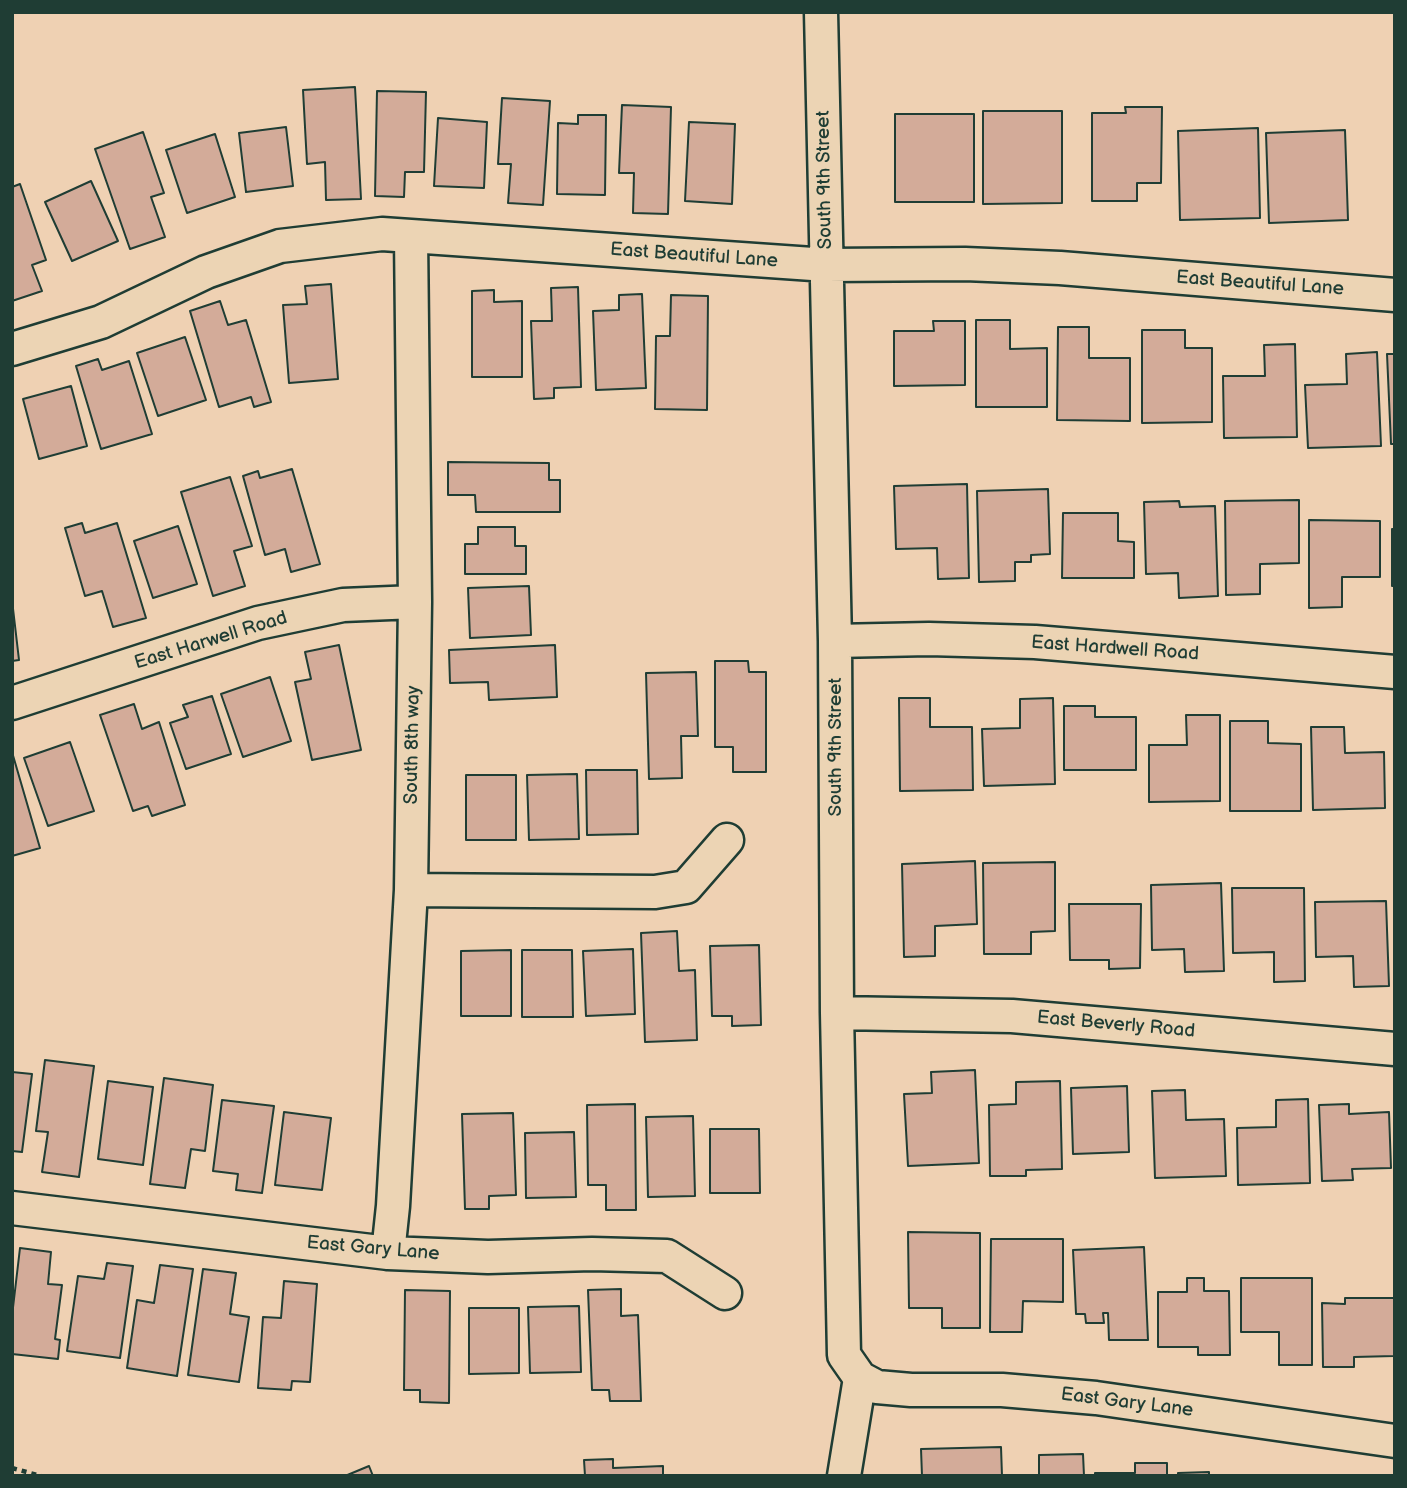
<!DOCTYPE html>
<style>
body{margin:0}
#map{position:relative;width:1407px;height:1488px;overflow:hidden;background:#efd1b3;font-family:"Balsamiq Sans",sans-serif}
canvas{display:block}
.frame{position:absolute;inset:0;border:14px solid #1f3d34;pointer-events:none}
</style>
<div id="map">
<canvas width="1407" height="1488"></canvas>
<div class="frame"></div>
</div>
<script>
const ctx = document.querySelector('canvas').getContext('2d');
ctx.lineJoin = 'round';
function fill(path, color) { ctx.fillStyle = color; ctx.fill(path, 'evenodd'); }
function stroke(path, color, width, dash) { ctx.strokeStyle = color; ctx.lineWidth = width; ctx.lineCap = dash ? 'butt' : 'round'; ctx.setLineDash(dash || []); ctx.stroke(path); }
function label(font, color, halo, rows, align = 'center') {
  ctx.font = font + ' "Balsamiq Sans",sans-serif'; ctx.lineWidth = 7; ctx.setLineDash([]); ctx.textBaseline = 'middle'; ctx.strokeStyle = halo; ctx.fillStyle = color; for (const [text, x, y, turn = 0] of rows) {
    ctx.save(); ctx.translate(x, y); ctx.rotate((+turn || 0) * Math.PI / 180); ctx.textAlign = isNaN(turn) ? turn : align; if (halo) ctx.strokeText(text, 0, 0); ctx.fillText(text, 0, 0); ctx.restore();
  }
}
const building = new Path2D(`
 M355,87l6,112 -35,1 -1,-38 -18,2 -4,-74z
 M377,91l49,1 -2,80h-19l-1,25 -29,-1z
 M502,98l48,3 -7,104 -35,-2 3,-39h-13z
 M622,105l49,2 -3,107 -35,-1 1,-40h-15z
 M1125,107h37l-1,76h-24v18h-45v-88h34z
 M983,111h79v92l-79,1z
 M895,114h79v88h-79z
 M578,115h28l-1,80 -48,-1 1,-71 20,1z
 M438,118l49,4 -3,66 -50,-2z
 M689,122l46,2 -3,80 -47,-3z
 M286,127l7,59 -47,6 -7,-59z
 M1258,128l2,90 -80,2 -2,-89z
 M1345,130l3,90 -79,3 -3,-90z
 M143,132l21,61 -13,4 14,40 -35,12 -35,-100z
 M215,134l20,63 -48,16 -21,-63z
 M91,181l27,60 -46,20 -27,-59z
 M20,184l26,76 -14,5 10,26 -30,10v-114z
 M331,284l7,95 -49,4 -6,-78 24,-1 -2,-18z
 M578,287l3,100 -27,1v10l-20,1 -3,-78h21l-1,-33z
 M494,290v12l28,-1v76h-50v-86z
 M642,294l4,94 -50,2 -3,-79 26,-1v-15z
 M671,295l37,1 -1,114 -52,-1 1,-73h14z
 M220,301l8,24 18,-5 25,82 -17,5 -3,-10 -32,10 -29,-96z
 M976,320h34v29l37,-1v59h-71z
 M933,321h32v64l-71,1v-55h40z
 M1058,327h31v31h41v63l-73,-1z
 M1142,330h43v18h27v74l-70,1z
 M185,337l21,63 -48,16 -21,-63z
 M1295,344l2,93 -73,1 -1,-62h42l-1,-31z
 M1377,352l4,94 -73,2 -3,-63 42,-1 -1,-30z
 M1387,354h8v90h-4z
 M98,359l4,11 27,-9 23,73 -51,15 -25,-83z
 M71,386l16,60 -48,13 -16,-60z
 M448,462l101,1v17h11v32h-84l-1,-17h-27z
 M292,469l28,95 -29,8 -6,-23 -20,6 -22,-79 15,-5 2,7z
 M230,477l22,69 -18,5 11,35 -32,10 -32,-104z
 M967,484l2,94 -31,1 -1,-31 -41,1 -2,-63z
 M1048,489l2,65 -19,1v7h-16v19l-36,1 -2,-91z
 M1299,500v63l-39,1v30l-34,1 -1,-94z
 M1179,501l1,6 35,-1 3,90 -39,2 -1,-25 -32,1 -2,-72z
 M1063,513h55v28l16,1v36h-72z
 M1309,520l71,1v56h-38v30l-33,1z
 M82,523l3,10 32,-10 29,95 -33,9 -11,-36 -17,5 -20,-68z
 M178,526l19,58 -44,14 -19,-57z
 M478,527h37v19h11v28h-61v-30h13z
 M1392,529h3v57h-3z
 M529,586l2,49 -61,3 -2,-50z
 M12,600l7,60 -7,1z
 M339,645l22,105 -49,10 -17,-78 16,-3 -6,-27z
 M555,645l2,52 -68,3 -1,-18 -38,1 -1,-33z
 M715,661h33l1,11h17v100h-33v-25h-18z
 M696,672l2,64h-17l1,42 -33,1 -3,-106z
 M270,677l21,64 -48,16 -22,-63z
 M212,696l19,58 -45,15 -16,-46 18,-6 -5,-12z
 M899,698h31v29h42l1,63 -73,1z
 M1053,698l2,86 -71,2 -2,-57 38,-1v-29z
 M134,704l8,25 17,-7 26,83 -33,11 -4,-10 -15,5 -33,-96z
 M1064,706h31v11h41v53h-72z
 M1186,715h34v86l-71,1v-57h38z
 M1230,721h38v22l33,1v67h-71z
 M1311,727h33l1,26 39,-1 1,56 -72,2z
 M70,742l24,69 -46,15 -24,-68z
 M12,752l28,96 -28,8z
 M586,770h51l1,64 -51,1z
 M577,774l2,65 -50,1 -2,-65z
 M466,775h50v65h-50z
 M975,861l2,63 -42,2v30l-31,1 -2,-93z
 M1055,862v69l-24,1v22h-47l-1,-91z
 M1221,883l3,88 -39,1 -1,-23 -32,1 -1,-65z
 M1232,888h72l1,93 -31,1v-30l-41,1z
 M1386,901l3,85 -35,1 -1,-31 -37,1 -1,-55z
 M1069,904h72l-1,64 -31,1v-9h-39z
 M677,931l2,40 16,-1 2,70 -52,2 -4,-109z
 M759,945l2,80 -29,1v-10h-20l-2,-70z
 M633,949l2,65 -49,2 -3,-65z
 M511,950v66h-50v-65z
 M522,950h50l1,67h-51z
 M45,1060l49,6 -15,111 -37,-5 6,-40 -12,-1z
 M975,1070l4,93 -71,3 -4,-72 28,-1 -1,-21z
 M12,1072l20,2 -10,78 -10,-1z
 M164,1078l49,7 -8,66 -14,-2 -6,39 -35,-4z
 M108,1081l45,6 -10,78 -45,-6z
 M1060,1081l2,88 -36,1v6h-36l-1,-71 27,-1v-22z
 M1127,1086l2,66 -56,2 -2,-66z
 M1185,1090l1,30 38,-1 2,57 -71,2 -3,-87z
 M1308,1099l2,84 -72,2 -1,-57 39,-1v-27z
 M222,1100l52,6 -12,87 -26,-3 2,-16 -25,-3z
 M635,1104l1,106h-30v-25h-18l-1,-80z
 M1349,1104v10l40,-2 2,56 -39,1 1,11 -31,1 -3,-76z
 M284,1112l47,6 -9,72 -47,-5z
 M513,1113l3,82 -27,1v13h-24l-3,-95z
 M693,1116l2,80 -47,1 -2,-80z
 M710,1129h49l1,64h-50z
 M574,1132l2,65 -50,1 -1,-65z
 M908,1232l72,1v95h-38v-20h-33z
 M991,1239h72v63l-40,-1 -1,31h-32z
 M1144,1247l4,93h-39l-1,-27h-5l1,10h-18l-1,-9h-9l-3,-64z
 M20,1248l31,4 -3,32 14,1 -7,54 5,1 -2,19 -46,-5v-38z
 M107,1263l26,3 -13,92 -53,-7 11,-75 26,3z
 M160,1265l33,4 -16,107 -50,-8 10,-68 17,3z
 M203,1269l33,4 -6,41 19,3 -10,65 -51,-7z
 M1187,1278h17v13h25l1,64h-32v-8h-40v-55h29z
 M1241,1278h71v87h-33v-33h-38z
 M284,1281l33,3 -7,98 -18,-1 -1,9 -33,-2 5,-71 18,1z
 M621,1289v27l17,-1 3,86h-31l-1,-11h-17l-4,-100z
 M405,1290l45,1 -1,112 -29,-1v-12h-16z
 M1345,1298h49v58l-40,1v10h-31l-1,-64 23,1z
 M579,1306l2,66 -51,1 -2,-66z
 M469,1308h50v65l-50,1z
 M1001,1447l1,29h-80l-1,-27z
 M1083,1454l1,22h-45v-21z
 M613,1459v9l50,-2v10h-78l-1,-16z
 M1135,1463h32v13h-72v-3h40z
 M369,1466l4,10h-28z
 M1209,1472v4h-31v-3z`);
const path = new Path2D(`
 M12,1468l29,8`);
const street = new Path2D(`
 M821,12l14,629 2,372 7,342 16,23 -16,98
 M12,349l89,-27 105,-50 74,-26 102,-12 445,31 138,-1 95,4 335,27
 M835,641l94,-2 106,3 360,30
 M12,703l246,-80 85,-18 72,-3
 M411,890l244,2 31,-5 41,-47
 M837,1013l175,3 383,33
 M12,1208l376,45 100,4 104,-3 75,2 58,37
 M388,1253l5,-47 18,-316 4,-288 -4,-366
 M860,1378l17,9 34,3h91l94,8 299,43`);
const streetNames = [
 ["South 9th Street",825,180,-91],
 ["East Beautiful Lane",694,256,4],
 ["East Beautiful Lane",1260,284,4],
 ["East Harwell Road",211,641,-17],
 ["East Hardwell Road",1115,649,4],
 ["South 8th way",413,745,-89],
 ["South 9th Street",836,747,-90],
 ["East Beverly Road",1116,1025,5],
 ["East Gary Lane",373,1249,5],
 ["East Gary Lane",1127,1403,7]
];
fill(building, '#d3ab99');
stroke(building, '#1f3d34', 2);
stroke(street, '#1f3d34', 37);
stroke(path, '#1f3d34', 4.5, [5, 5]);
stroke(street, '#ecd4b4', 32);
label('19px', '#1f3d34', '#ecd4b4', streetNames);
</script>
